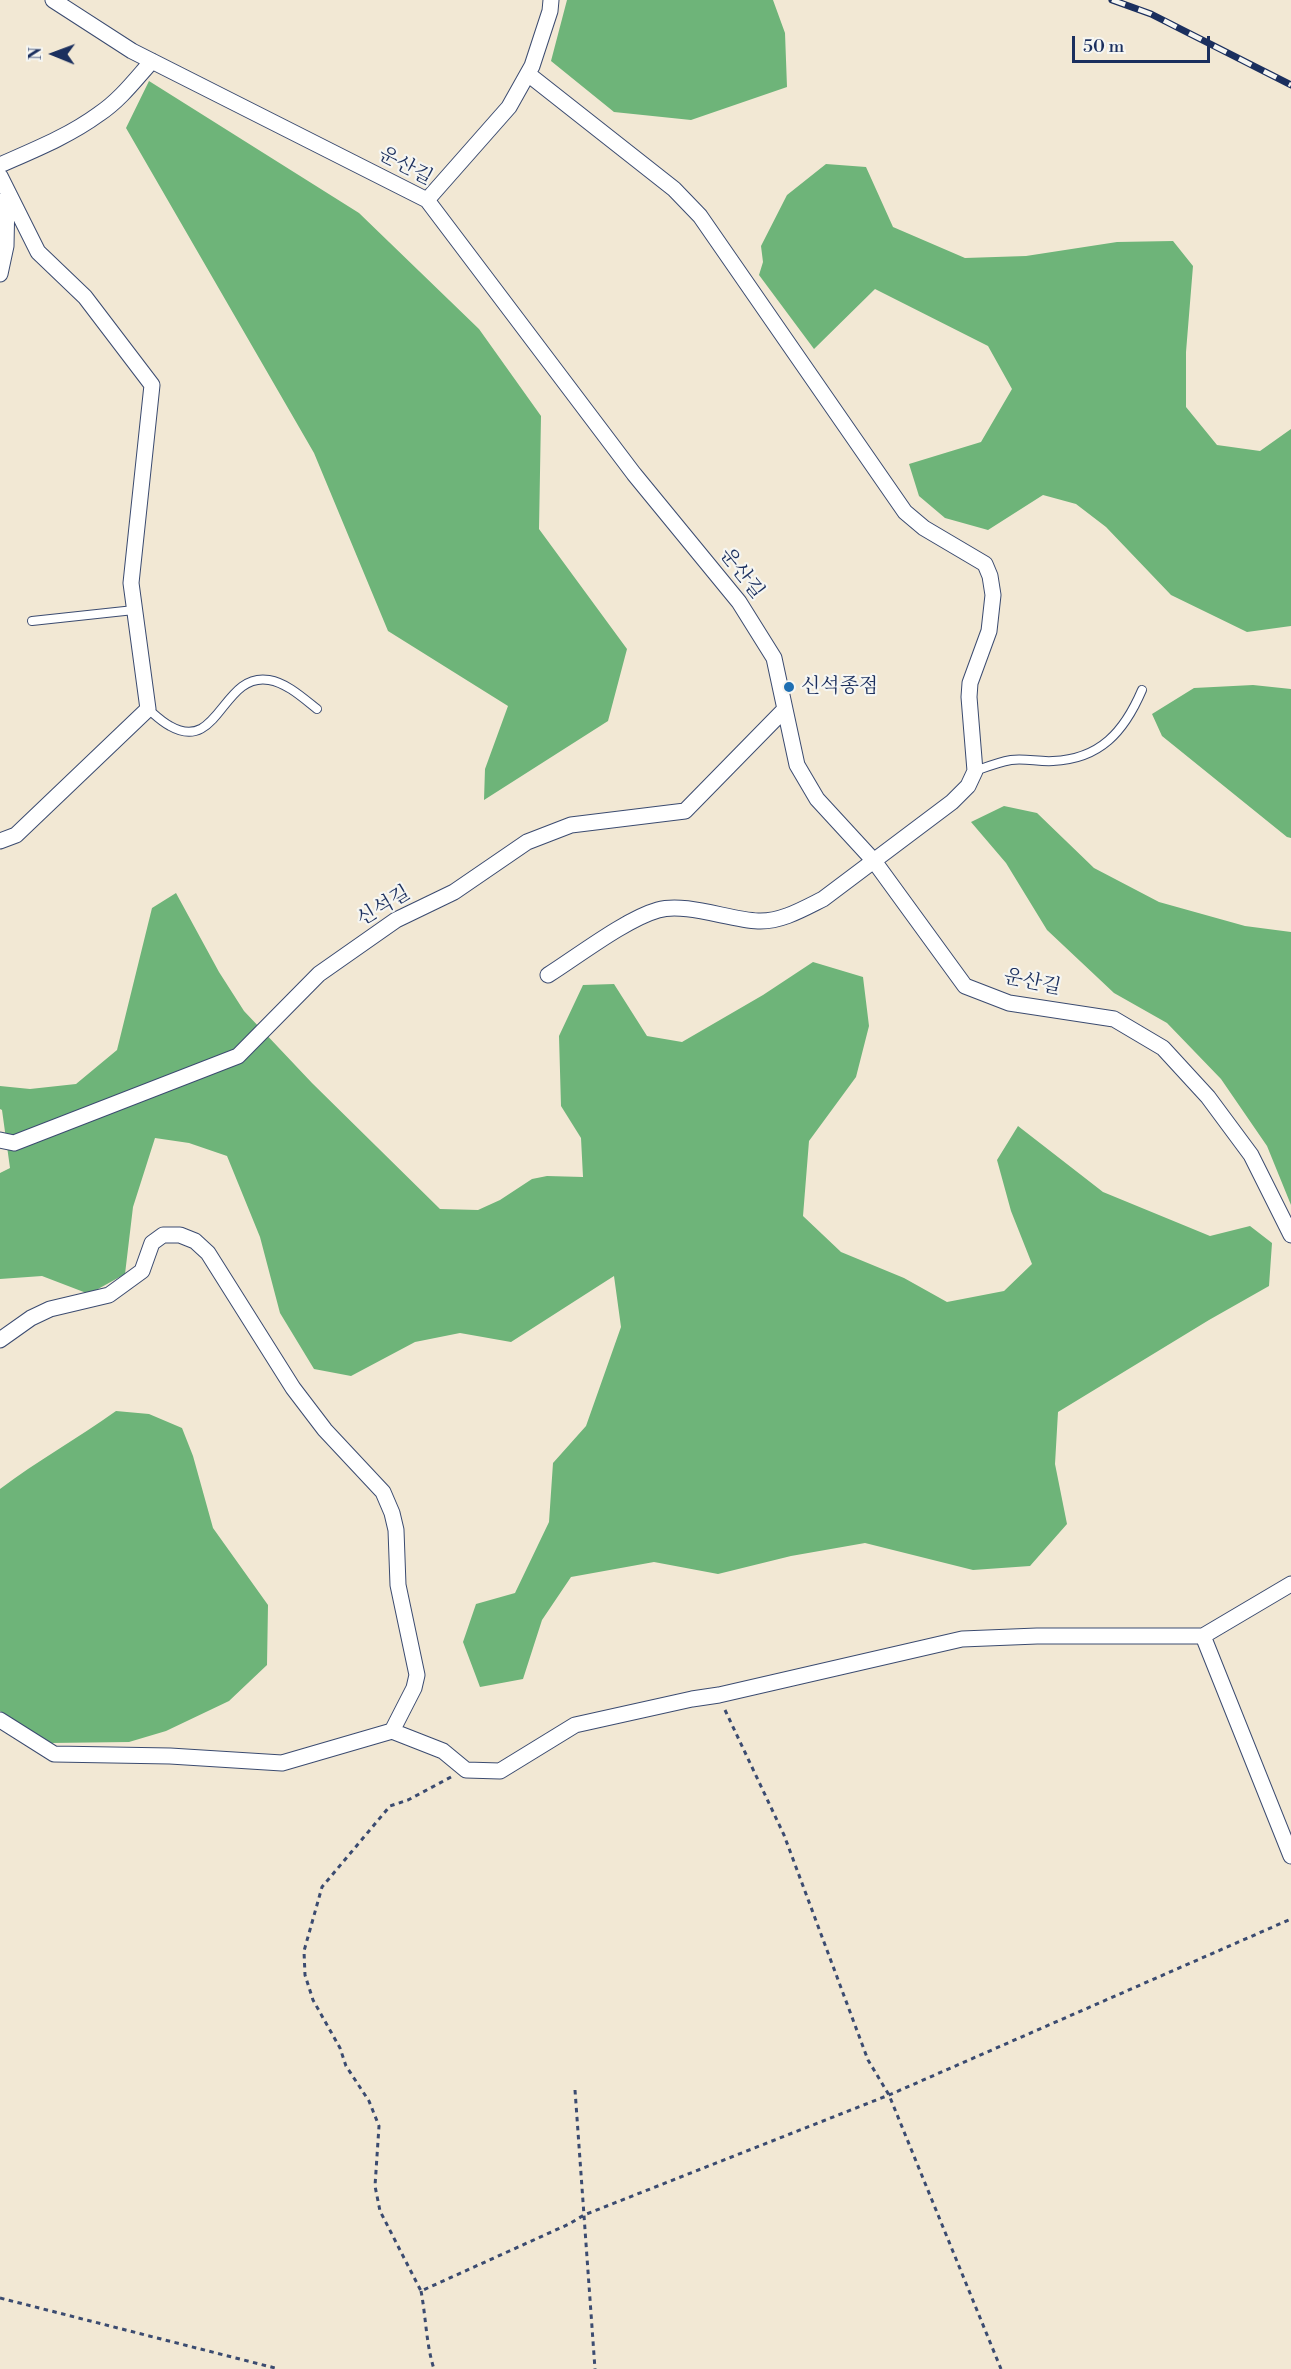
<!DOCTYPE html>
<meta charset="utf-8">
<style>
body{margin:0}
#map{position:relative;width:1291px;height:2369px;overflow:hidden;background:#f2e8d4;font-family:"Libre Bodoni",serif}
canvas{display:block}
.north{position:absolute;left:24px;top:24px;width:60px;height:60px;-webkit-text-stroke:4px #f6f6f2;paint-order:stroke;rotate:271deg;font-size:16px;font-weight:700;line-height:24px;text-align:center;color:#1b2f5e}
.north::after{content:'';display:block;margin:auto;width:21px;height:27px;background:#1b2f5e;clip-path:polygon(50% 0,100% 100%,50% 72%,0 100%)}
.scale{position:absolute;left:1072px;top:36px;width:138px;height:27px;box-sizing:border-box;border:3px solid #1b2f5e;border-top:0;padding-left:8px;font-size:18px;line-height:21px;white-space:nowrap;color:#1b2f5e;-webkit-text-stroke:4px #f6f6f2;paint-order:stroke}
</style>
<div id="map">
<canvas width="1291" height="2369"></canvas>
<div class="north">N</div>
<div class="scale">50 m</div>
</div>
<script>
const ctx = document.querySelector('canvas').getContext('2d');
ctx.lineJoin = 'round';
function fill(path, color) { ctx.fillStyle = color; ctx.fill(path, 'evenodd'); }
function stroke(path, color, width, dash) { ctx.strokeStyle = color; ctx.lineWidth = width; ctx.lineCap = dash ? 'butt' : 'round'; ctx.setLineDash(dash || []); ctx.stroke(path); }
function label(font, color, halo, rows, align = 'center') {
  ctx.font = font + ' "Libre Bodoni","Noto Serif KR",serif'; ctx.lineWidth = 4.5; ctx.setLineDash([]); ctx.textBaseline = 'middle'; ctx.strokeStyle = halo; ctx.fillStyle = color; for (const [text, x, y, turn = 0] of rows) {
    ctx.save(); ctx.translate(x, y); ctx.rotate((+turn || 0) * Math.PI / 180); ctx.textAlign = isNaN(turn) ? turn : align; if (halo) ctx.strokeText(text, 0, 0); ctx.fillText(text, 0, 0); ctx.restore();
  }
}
const forest = new Path2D(`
 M567,0h206l12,33 2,54 -96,33 -77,-8 -63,-51z
 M149,81l210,132 120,116 62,87 -2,113 88,120 -19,72 -124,79 1,-31 23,-63 -120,-75 -74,-178 -188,-325z
 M826,164l40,3 27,60 72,31 61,-2 91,-14 56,-1 20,25 -7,86v55l31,38 43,6 31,-22v197l-44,6 -76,-37 -65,-68 -30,-23 -33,-9 -55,35 -43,-12 -26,-22 -10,-32 72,-22 31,-53 -24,-43 -113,-57 -61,60 -55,-74 4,-13 -2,-16 26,-51z
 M1253,685l38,4v149l-4,-1 -125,-101 -10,-22 42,-26z
 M1004,806l33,7 57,55 65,34 86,24 46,6v273l-24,-59 -46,-67 -54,-56 -53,-30 -67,-63 -41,-67 -35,-41z
 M176,893l43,79 25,39 68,72 128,126 38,1 22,-10 32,-21 15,-3 36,1 -2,-39 -20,-32 -2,-70 24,-51 31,-1 33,52 35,6 81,-47 50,-33 50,15 6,49 -13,51 -47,64 -6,75 38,36 63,26 43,24 57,-11 28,-27 -21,-53 -14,-51 21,-34 85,66 107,44 40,-10 22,17 -3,43 -60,34 -151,92 -3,52 12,60 -37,42 -57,4 -108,-27 -74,13 -73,18 -64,-12 -83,15 -29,43 -19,59 -43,8 -17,-45 13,-38 39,-11 34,-71 4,-59 33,-37 35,-99 -7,-51 -103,66 -51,-9 -45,9 -64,34 -37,-7 -34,-56 -20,-76 -33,-81 -38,-13 -34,-5 -22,69 -8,67 -36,20 -47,-18 -42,3v-106l10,-5 -8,-58 -2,-1v-23l30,3 46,-5 41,-34 35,-142z
 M116,1411l33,3 33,14 11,28 20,72 55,77 -1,60 -38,36 -63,30 -37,11 -79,1 -50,-32v-222c37,-28 78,-51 116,-78z`);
const path = new Path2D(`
 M725,1710l59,125 84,225 21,35 112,274
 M451,1777l-43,23 -18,6 -68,81 -18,64 1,24 8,25 27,48 6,18 23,35 10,25 -4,60 5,25 41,80 148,-67 15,-9 305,-120 402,-176
 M575,2090l20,279
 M421,2291c5,26 5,53 13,78
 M0,2298l279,71`);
const service = new Path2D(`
 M32,621l102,-11
 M148,709c7,6 14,13 22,17 49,28 52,-54 99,-46 18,3 34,18 48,29
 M975,771c11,-4 24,-9 36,-11 14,-2 28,2 42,1 47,-2 71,-29 89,-71`);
const minor = new Path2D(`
 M53,0l79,51 295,149 207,274 105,128 35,56 23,107 20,34 57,62 91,125 44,17 105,16 49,29 45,49 43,58 40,80
 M528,74l146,115 26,27 205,296 19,16 61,36 5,12 3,19 -4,36 -19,52 -1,14 6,74 -7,15 -16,16 -129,97c-20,10 -42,23 -65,22 -28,-1 -73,-19 -100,-11 -32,9 -80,46 -110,65
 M0,165c34,-15 69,-29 99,-51 21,-14 36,-34 53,-53
 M0,176l38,76 47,45 67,88 -21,198 17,126 -132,126 -16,6
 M427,200l82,-93 23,-41 18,-55 1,-11
 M0,274l6,-28 1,-49
 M0,1140l14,3 224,-87 81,-82 77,-54 58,-28 73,-50 44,-17 114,-14 99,-101
 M0,1340l31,-22 19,-9 59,-14 33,-24 10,-28 11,-8h17l15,6 13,12 85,135 32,42 58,62 9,21 4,17 2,55 19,90 -3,13 -22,43
 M1291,1584l-88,52 88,220
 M0,1720l54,34 116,2 112,7 110,-32 51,20 23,19 34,1 75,-46 117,-26 27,-4 243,-56 75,-3h166`);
const rail = new Path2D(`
 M1112,0l39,14 140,71`);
const markers = [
 [789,687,6,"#1f6fb2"]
];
const streetNames = [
 ["운산길",405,167,28],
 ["운산길",741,574,52],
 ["신석길",384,907,-31],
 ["운산길",1032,983,12]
];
const poiNames = [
 ["신석종점",801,687]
];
fill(forest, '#6eb479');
stroke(service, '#3b4b70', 10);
stroke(minor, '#3b4b70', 17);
stroke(path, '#3b4b70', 3, [4.5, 4.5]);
stroke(service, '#fff', 8);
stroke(minor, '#fff', 15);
stroke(rail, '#1b2f5e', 7);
stroke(rail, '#f6f6f2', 4.5, [14]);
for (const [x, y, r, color] of markers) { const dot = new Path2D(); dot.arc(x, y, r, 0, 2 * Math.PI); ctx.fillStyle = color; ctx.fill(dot); stroke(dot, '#f6f6f2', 2); }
label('20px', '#1b2f5e', '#f6f6f2', streetNames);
label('20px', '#1b2f5e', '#f6f6f2', poiNames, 'left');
</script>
